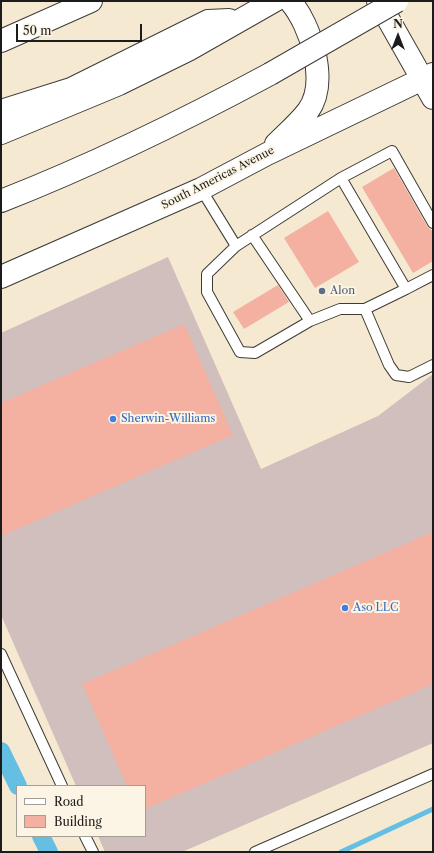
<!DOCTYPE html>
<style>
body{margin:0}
#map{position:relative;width:434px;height:853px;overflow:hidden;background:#f6e9d1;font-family:"Libre Caslon Text",serif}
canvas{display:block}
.frame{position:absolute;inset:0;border:2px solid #1c1c1c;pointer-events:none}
.legend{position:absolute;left:16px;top:785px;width:130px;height:52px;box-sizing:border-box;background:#fcf5e5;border:1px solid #a29e95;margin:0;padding:5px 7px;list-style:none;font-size:12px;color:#1c1c1c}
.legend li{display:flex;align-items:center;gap:8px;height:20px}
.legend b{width:20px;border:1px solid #a29e95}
.north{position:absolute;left:378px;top:16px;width:40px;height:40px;-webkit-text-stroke:3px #fcf5e5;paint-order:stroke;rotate:0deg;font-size:11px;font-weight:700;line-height:16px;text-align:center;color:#1c1c1c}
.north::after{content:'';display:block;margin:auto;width:14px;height:18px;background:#1c1c1c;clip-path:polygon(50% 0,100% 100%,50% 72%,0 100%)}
.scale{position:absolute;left:16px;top:24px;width:126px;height:18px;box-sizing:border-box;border:2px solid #1c1c1c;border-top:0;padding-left:5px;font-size:12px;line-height:14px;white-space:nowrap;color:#1c1c1c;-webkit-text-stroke:3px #fcf5e5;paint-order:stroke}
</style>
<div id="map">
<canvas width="434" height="853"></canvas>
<div class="frame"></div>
<ul class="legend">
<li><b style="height:5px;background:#fff"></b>Road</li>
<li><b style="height:11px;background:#f4b0a1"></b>Building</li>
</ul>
<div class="north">N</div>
<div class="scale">50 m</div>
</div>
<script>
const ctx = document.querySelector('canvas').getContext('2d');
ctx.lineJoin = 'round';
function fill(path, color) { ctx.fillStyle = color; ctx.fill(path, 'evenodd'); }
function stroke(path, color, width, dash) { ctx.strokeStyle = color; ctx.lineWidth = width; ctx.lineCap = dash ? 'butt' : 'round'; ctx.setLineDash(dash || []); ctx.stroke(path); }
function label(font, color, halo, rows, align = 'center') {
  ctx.font = font + ' "Libre Caslon Text",serif'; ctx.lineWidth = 4; ctx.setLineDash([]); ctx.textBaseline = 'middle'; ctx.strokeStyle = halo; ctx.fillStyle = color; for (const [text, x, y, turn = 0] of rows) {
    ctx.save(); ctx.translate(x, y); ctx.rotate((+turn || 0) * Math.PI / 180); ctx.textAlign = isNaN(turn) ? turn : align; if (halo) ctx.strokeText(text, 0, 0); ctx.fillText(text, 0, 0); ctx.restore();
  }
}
const industrial = new Path2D(`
 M168,257l93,212 117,-53 55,-42v369l-251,109h-77l-7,-16h47v-50h-69l-75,-171v-282z`);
const stream = new Path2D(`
 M341,852l92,-43`);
const canal = new Path2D(`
 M1,751l17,35
 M41,836l8,16`);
const building = new Path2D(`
 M394,168l33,58 6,6v29l-20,12 -51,-86z
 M328,211l31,51 -44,26 -31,-50z
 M278,285l11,17 -45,27 -11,-17z
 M184,324l49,111 -232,101v-133z
 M433,532v152l-288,125v-23h-18l-45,-102z`);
const service = new Path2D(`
 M341,178l65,111 27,-14
 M201,189l35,57 105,-68 51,-27 41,72
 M236,246l-29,28v18l33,60 15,1 55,-32 -58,-86
 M365,309l24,56 7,10 13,2 24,-12
 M310,321l30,-12h25l41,-20
 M1,654l61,132
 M85,836l8,16
 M255,852l178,-78`);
const secondary = new Path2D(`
 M378,1l55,97
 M1,41l90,-40
 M276,144c10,-10 23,-21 32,-33 21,-29 3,-86 -18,-110
 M1,277l200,-88 66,-35 166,-80`);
const motorway = new Path2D(`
 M1,111l70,-22 137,-68 21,-1
 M1,133l118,-49 69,-34 86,-49
 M1,201c92,-36 182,-80 269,-127`);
const motorwayBridge = new Path2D(`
 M270,74l127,-73`);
const markers = [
 [322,291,4,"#5c6f8a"],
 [113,419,4,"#3f7fe0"],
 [345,608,4,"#3f7fe0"]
];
const streetNames = [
 ["South Americas Avenue",218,178,-27]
];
const serviceNames = [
 ["Alon",330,291]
];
const shopNames = [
 ["Sherwin-Williams",121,419],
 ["Aso LLC",353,608]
];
fill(industrial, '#d1bfbd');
stroke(stream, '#64bfe2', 5);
stroke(canal, '#64bfe2', 18);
fill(building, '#f4b0a1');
stroke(service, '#3d3b37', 12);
stroke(secondary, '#3d3b37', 24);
stroke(motorway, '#3d3b37', 24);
stroke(service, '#fff', 10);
stroke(secondary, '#fff', 22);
stroke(motorway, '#fff', 22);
stroke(motorwayBridge, '#3d3b37', 24, []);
stroke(motorwayBridge, '#fff', 22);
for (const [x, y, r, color] of markers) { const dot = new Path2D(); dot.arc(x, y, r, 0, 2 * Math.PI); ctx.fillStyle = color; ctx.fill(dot); stroke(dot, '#fcf5e5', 1.5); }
label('11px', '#1c1c1c', '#fcf5e5', streetNames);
label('11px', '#4e5e75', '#fcf5e5', serviceNames, 'left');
label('11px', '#366cbe', '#fcf5e5', shopNames, 'left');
</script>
